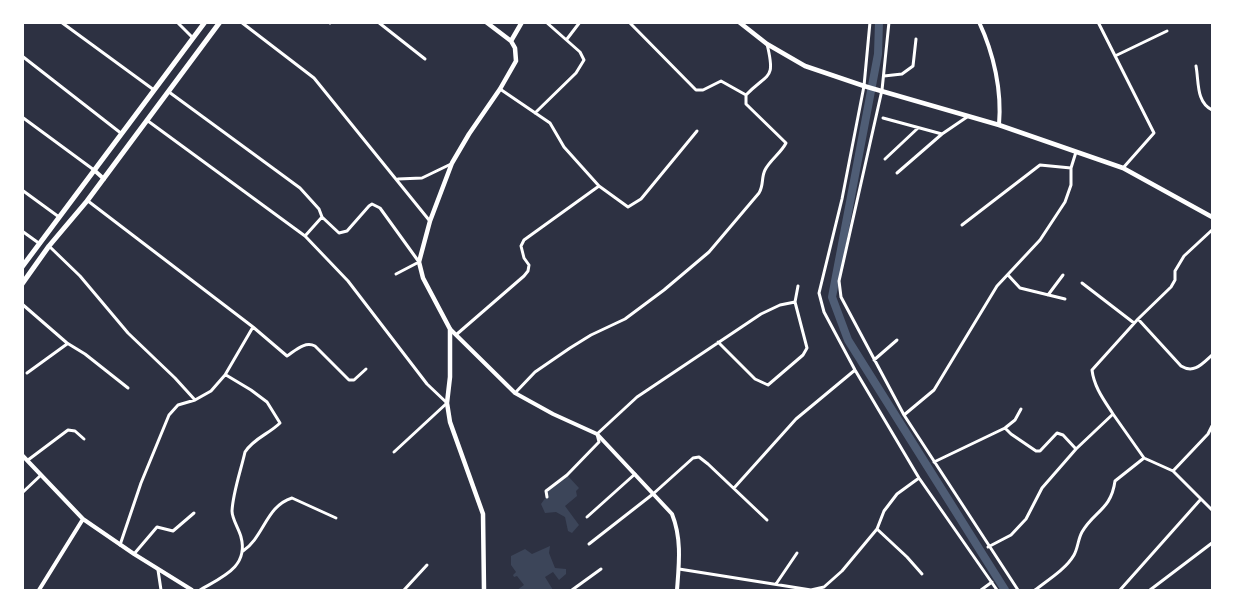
<!DOCTYPE html>
<style>
body{margin:0}
#map{position:relative;width:1235px;height:613px;overflow:hidden;background:#2d3142;font-family:"IBM Plex Sans",sans-serif}
canvas{display:block}
.frame{position:absolute;inset:0;border:24px solid #fff;pointer-events:none}
</style>
<div id="map">
<canvas width="1235" height="613"></canvas>
<div class="frame"></div>
</div>
<script>
const ctx = document.querySelector('canvas').getContext('2d');
ctx.lineJoin = 'round';
function fill(path, color) { ctx.fillStyle = color; ctx.fill(path, 'evenodd'); }
function stroke(path, color, width, dash) { ctx.strokeStyle = color; ctx.lineWidth = width; ctx.lineCap = dash ? 'butt' : 'round'; ctx.setLineDash(dash || []); ctx.stroke(path); }
const green = new Path2D(`
 M567,475l12,13 -3,3 1,5 -12,10 14,19 -7,8 -4,-2 -3,-14 -9,-5 -11,1 -4,-9 5,-7v-6z
 M550,546l-1,7 6,15 11,1v5l-7,6 -6,-8 -8,5 8,13h-36l7,-5 -7,-9 -3,1 -1,-2 3,-3 -5,-7v-9l14,-7 7,5z`);
const canal = new Path2D(`
 M879,22l-1,32 -46,243 16,43 157,250`);
const minor = new Path2D(`
 M61,22l93,68
 M177,22l15,15
 M241,22l73,56 115,142
 M329,22l1,1
 M378,22l47,37
 M629,22l67,68h7l18,-9 25,14
 M870,22l-6,64 -22,113 -23,94 5,19 31,58 64,108 78,112
 M889,22l-7,68 -43,191 2,16 63,118 114,175
 M1098,22l56,111 -31,35
 M567,39l13,-17
 M22,56l100,78
 M1115,56l52,-25
 M1196,66c3,16 0,36 16,44
 M884,76l18,-2 11,-8 3,-27
 M500,89l50,34 14,24 35,39 29,21 13,-8 56,-68
 M169,92l131,96 19,21 3,8 17,16 8,-2 22,-25 3,-2 8,4 39,54 -23,12
 M535,113l41,-40 8,-13 -4,-8 -34,-30
 M22,117l72,53
 M883,118l59,16
 M148,121l157,115 43,45 79,103 20,19 -53,49
 M885,159l33,-31
 M897,173l45,-39 25,-17
 M398,179l24,-1 29,-14
 M22,190l37,27
 M88,201l165,126 -28,48 -14,16 -16,9 -17,5 -9,10 -28,68 -21,62
 M962,225l78,-60 31,3
 M22,231l18,13
 M305,236l17,-19
 M50,247l30,29 48,57 47,45 20,22
 M1008,275l12,13 45,11
 M1082,283l52,40
 M1048,295l15,-20
 M22,304l45,39 18,11 43,34
 M1138,319l43,47c13,8 21,-2 31,-11
 M253,327l34,29c9,-6 18,-15 28,-10l34,34h5l12,-11
 M457,334l67,-58 4,-5 1,-6 -5,-7 -3,-12 3,-6 75,-54
 M718,342l37,37 13,6 35,-30 4,-7 -12,-46
 M874,360l23,-20
 M27,373l40,-29
 M515,393l20,-21 35,-24 21,-13 34,-16 39,-29 45,-38 50,-59c5,-8 2,-15 6,-23 5,-10 16,-17 21,-27l-40,-39v-9c22,-23 30,-14 21,-51
 M1113,414l31,44 29,13 39,39
 M904,415l30,-25 63,-104 43,-46 25,-38 6,-17v-17l5,-16
 M1005,428l6,6 25,17h4l17,-18 6,2 13,14
 M28,460l40,-30 7,1 9,8
 M934,462l71,-34 10,-8 6,-11
 M1173,471l35,-37 4,-8
 M734,488l62,-69 59,-49
 M22,493l19,-18
 M547,497l-1,-6 21,-16 32,-33 -2,-8 40,-37 124,-83 19,-9 15,-3 3,-16
 M587,517l48,-43
 M877,529l30,28 15,17
 M589,544l64,-50 40,-36 6,-1 9,7 59,56
 M988,547l23,-12 15,-16 16,-31 34,-39 37,-35c-9,-14 -19,-27 -21,-44l46,-51 33,-32 4,-7v-9l9,-15 28,-26
 M243,551c21,-14 23,-45 49,-53l44,20
 M134,554l23,-27 16,4 21,-18
 M679,569l132,21 13,-3 18,-16 35,-42 7,-18 13,-17 22,-16
 M158,570l3,20
 M776,584l21,-31
 M200,590c22,-13 49,-23 41,-53 -2,-8 -9,-18 -9,-26 1,-19 9,-41 13,-59 9,-14 24,-18 35,-29l-13,-21 -16,-12 -25,-15
 M404,590l23,-25
 M572,590l29,-21
 M981,590l11,-8
 M1035,590c13,-10 31,-21 39,-35 4,-7 4,-16 8,-23 12,-21 29,-22 33,-51l29,-23
 M1120,590l81,-91
 M1150,590l62,-47`);
const tertiary = new Path2D(`
 M979,22c15,32 23,69 20,103
 M94,170l10,9
 M450,329l65,64 38,21 44,20 75,80c10,25 7,50 5,76
 M22,455l61,64 51,35 58,36
 M39,590l44,-71`);
const primary = new Path2D(`
 M739,22l28,22 38,22 59,20 135,39 124,43 89,49
 M511,41l11,-19
 M484,590l-1,-76 -33,-92 -3,-19 3,-26v-48l-27,-51 -4,-16 11,-41 22,-58 17,-29 31,-45 16,-28 -1,-13 -4,-7 -25,-19`);
const trunk = new Path2D(`
 M22,267l183,-245
 M22,284l27,-38 38,-45 133,-179`);
fill(green, '#3c4559');
stroke(canal, '#4f5d75', 8);
stroke(minor, '#fff', 3);
stroke(tertiary, '#fff', 4);
stroke(primary, '#fff', 4.5);
stroke(trunk, '#fff', 5);
</script>
